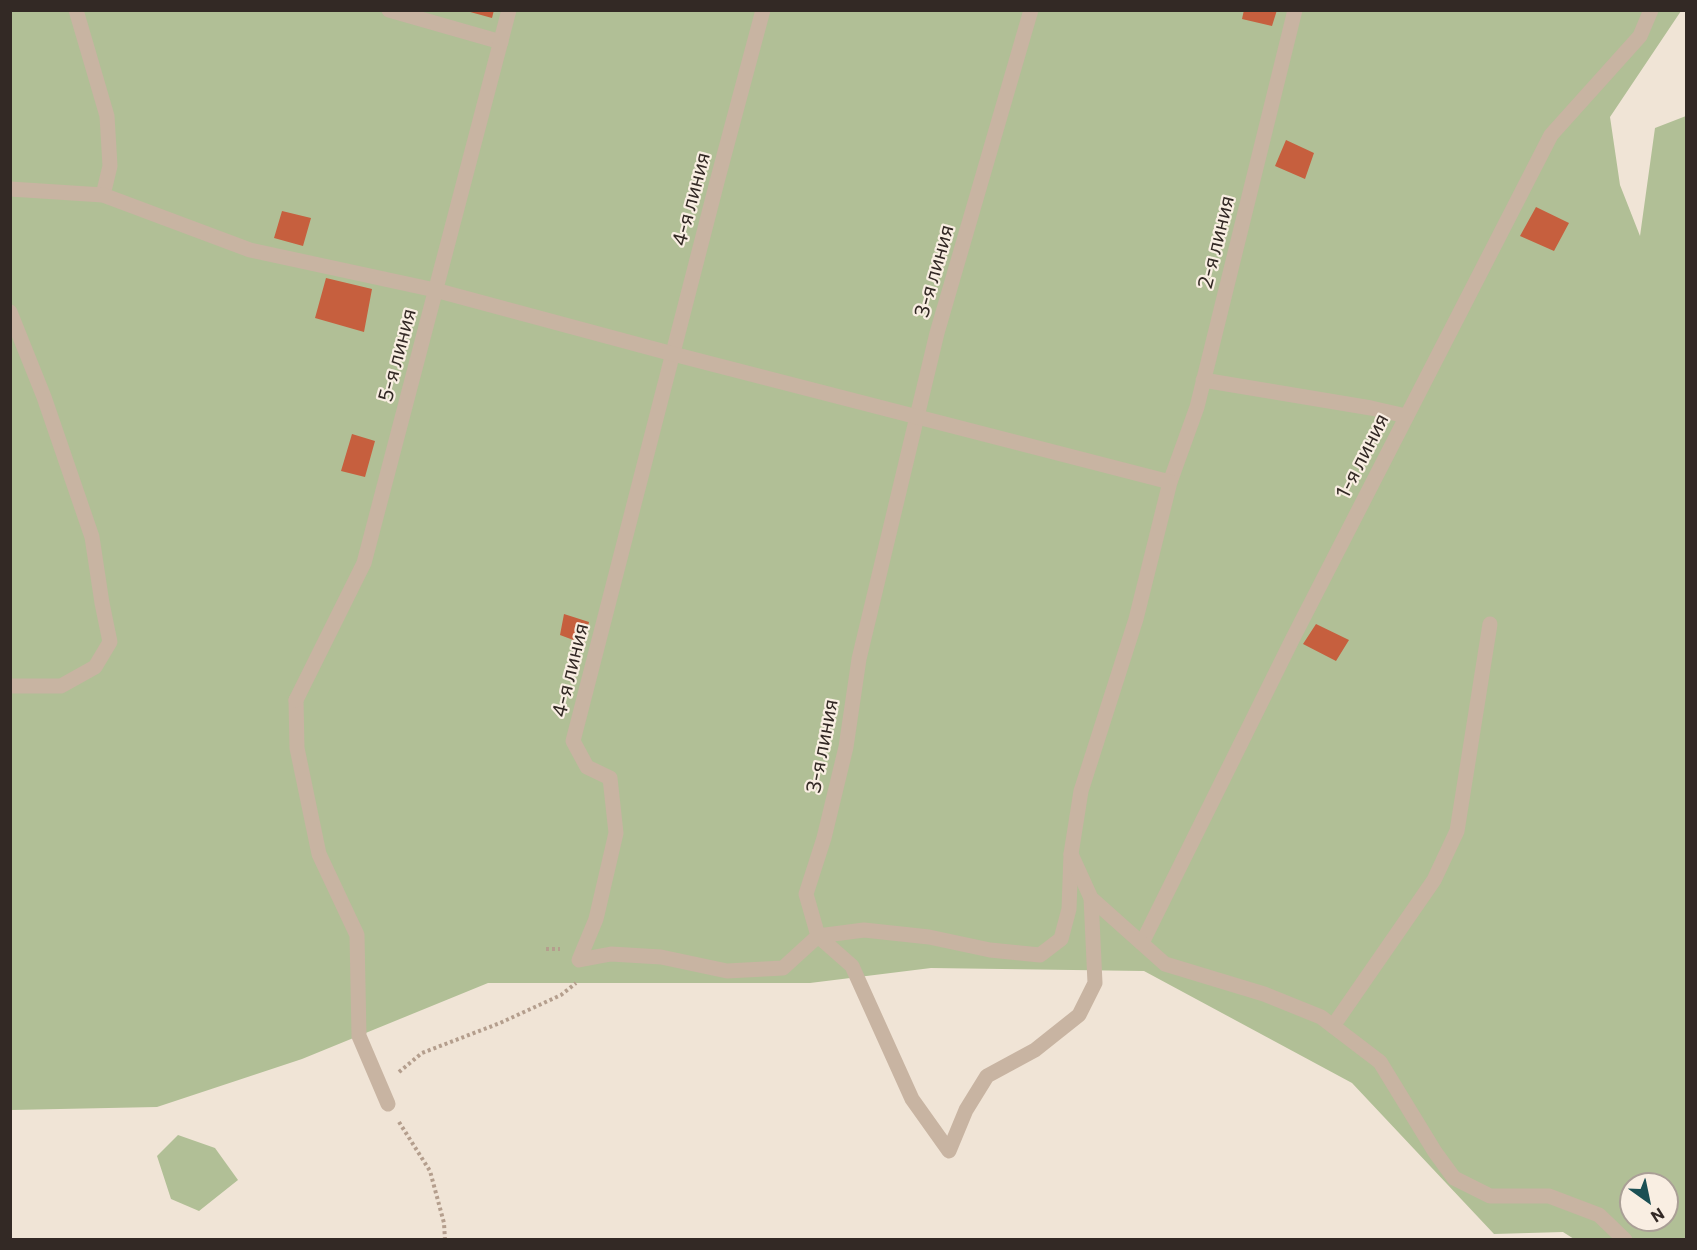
<!DOCTYPE html>
<meta charset="utf-8">
<style>
body{margin:0}
#map{position:relative;width:1697px;height:1250px;overflow:hidden;background:#f0e4d6;font-family:Commissioner,sans-serif}
canvas{display:block}
.frame{position:absolute;inset:0;border:12px solid #332925;pointer-events:none}
.north{position:absolute;left:1619px;top:1172px;width:60px;height:60px;box-sizing:border-box;background:#f9eee2;border:2px solid #aa9f96;border-radius:50%;rotate:147deg;font-size:16px;font-weight:700;line-height:24px;text-align:center;color:#332925}
.north::after{content:'';display:block;margin:auto;width:21px;height:27px;background:#1b5054;clip-path:polygon(50% 0,100% 100%,50% 72%,0 100%)}
</style>
<div id="map">
<canvas width="1697" height="1250"></canvas>
<div class="frame"></div>
<div class="north">N</div>
</div>
<script>
const ctx = document.querySelector('canvas').getContext('2d');
ctx.lineJoin = 'round';
function fill(path, color) { ctx.fillStyle = color; ctx.fill(path, 'evenodd'); }
function stroke(path, color, width, dash) { ctx.strokeStyle = color; ctx.lineWidth = width; ctx.lineCap = dash ? 'butt' : 'round'; ctx.setLineDash(dash || []); ctx.stroke(path); }
function label(font, color, halo, rows, align = 'center') {
  ctx.font = font + ' Commissioner,sans-serif'; ctx.lineWidth = 4.5; ctx.setLineDash([]); ctx.textBaseline = 'middle'; ctx.strokeStyle = halo; ctx.fillStyle = color; for (const [text, x, y, turn = 0] of rows) {
    ctx.save(); ctx.translate(x, y); ctx.rotate((+turn || 0) * Math.PI / 180); ctx.textAlign = isNaN(turn) ? turn : align; if (halo) ctx.strokeText(text, 0, 0); ctx.fillText(text, 0, 0); ctx.restore();
  }
}
const green = new Path2D(`
 M10,11h1671l-71,106 10,68 20,51 15,-108 31,-12v1123h-112l-11,-7 -69,2 -142,-151 -208,-112 -213,-3 -121,15h-322l-186,76 -145,48 -146,3zM1631,1184h36v36h-36z
 M178,1135l37,13 23,32 -39,31 -28,-12 -14,-43z`);
const building = new Path2D(`
 M463,10h31l-2,8z
 M1244,10h33l-5,16 -30,-7z
 M1286,140l28,13 -9,26 -30,-13z
 M1536,207l33,16 -15,28 -34,-15z
 M282,211l29,7 -8,28 -29,-8z
 M326,278l46,11 -8,43 -49,-14z
 M352,434l23,7 -10,36 -24,-6z
 M564,614l25,8 -5,22 -24,-9z
 M1316,624l33,16 -13,21 -33,-17z`);
const path = new Path2D(`
 M546,949h14
 M399,1072l23,-19 78,-30 61,-28 15,-12
 M399,1122l31,49 14,52 1,17`);
const lane = new Path2D(`
 M76,10l31,106 3,50 -7,29
 M389,10l112,32
 M763,10l-45,168 -145,563 14,26 23,11 6,55 -20,86 -17,41 32,-6 50,3 66,14 56,-3 35,-32 46,-6 65,7 61,13 50,5 21,-16 8,-30 2,-55
 M1031,10l-94,323 -78,326 -13,88 -22,91 -18,56 12,42 34,30 60,133 37,52 17,-41 21,-34 48,-26 44,-35 16,-32 -4,-85
 M10,312l34,85 48,140 10,66 8,39 -15,25 -34,19h-51
 M1203,380l168,28 35,8
 M1170,482l27,-75 98,-397
 M296,700l1,48 22,106 38,81 2,101 29,68
 M1142,943l151,-305 258,-503 89,-99 11,-26
 M1333,1026l101,-146 23,-49 33,-207`);
const street = new Path2D(`
 M10,189l93,6 147,55 185,40 238,64 497,128 -34,137 -55,172 -10,63 20,44 74,66 99,30 57,23 59,45 55,90 19,26 36,18h59l50,19 26,25
 M296,700l68,-137 145,-553`);
const streetNames = [
 ["4-я линия",691,199,-75],
 ["2-я линия",1216,242,-76],
 ["3-я линия",934,271,-74],
 ["5-я линия",397,355,-75],
 ["1-я линия",1362,456,-63],
 ["4-я линия",570,670,-76],
 ["3-я линия",822,746,-79]
];
fill(green, '#b1bf96');
fill(building, '#c65f3e');
stroke(path, '#b49e8d', 4, [3, 3]);
stroke(lane, '#c8b4a2', 15);
stroke(street, '#c8b4a2', 15);
label('21px', '#332925', '#f9eee2', streetNames);
</script>
